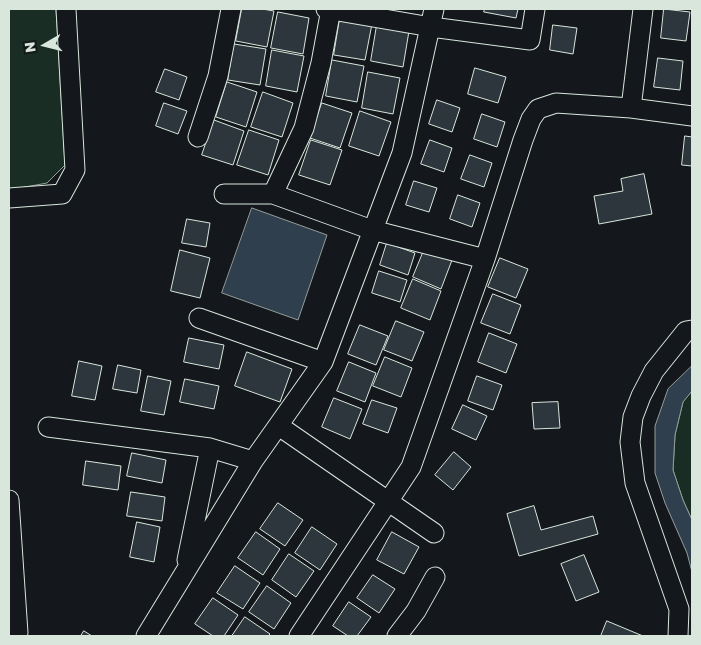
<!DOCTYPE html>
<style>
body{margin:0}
#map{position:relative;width:701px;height:645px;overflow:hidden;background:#14181c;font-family:"Golos Text",sans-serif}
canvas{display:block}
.frame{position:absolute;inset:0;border:10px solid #d8e6dc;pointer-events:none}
.north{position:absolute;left:20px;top:20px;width:50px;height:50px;-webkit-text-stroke:4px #14181c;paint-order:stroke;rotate:262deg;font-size:14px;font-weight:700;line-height:20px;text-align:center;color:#d8e6dc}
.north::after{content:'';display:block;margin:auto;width:18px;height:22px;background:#d8e6dc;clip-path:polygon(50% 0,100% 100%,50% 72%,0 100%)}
</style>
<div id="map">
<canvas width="701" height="645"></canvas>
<div class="frame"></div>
<div class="north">N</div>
</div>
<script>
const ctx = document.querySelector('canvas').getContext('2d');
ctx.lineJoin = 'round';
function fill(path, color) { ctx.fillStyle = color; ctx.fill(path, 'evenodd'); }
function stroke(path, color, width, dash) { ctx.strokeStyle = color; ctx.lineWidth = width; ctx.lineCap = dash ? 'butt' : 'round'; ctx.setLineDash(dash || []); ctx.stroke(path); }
const green = new Path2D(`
 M9,9h47l9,156 -18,18 -38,7z
 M692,391v129l-9,-20 -10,-30 2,-35 8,-33z`);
const water = new Path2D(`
 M252,208l75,27 -29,85 -76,-27z
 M692,366v25l-9,11 -8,33 -2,35 10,30 9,20v52l-5,-19 -22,-50 -10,-30v-47l13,-37z`);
const building = new Path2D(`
 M242,9h20l12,2 -7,36 -31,-6z
 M485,9h33l-2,9 -32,-6z
 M664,9l26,3 -4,29 -25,-3z
 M278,12l31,6 -6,36 -32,-6z
 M340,18l32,6 -7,36 -31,-5z
 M377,25l32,6 -6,36 -32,-6z
 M553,25l24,3 -4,26 -23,-4z
 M234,44l32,5 -6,36 -32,-5z
 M272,50l32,6 -7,36 -31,-6z
 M658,58l25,3 -3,29 -26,-3z
 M332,60l32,6 -7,36 -31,-6z
 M475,68l31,9 -8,26 -30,-9z
 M165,69l22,8 -8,23 -23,-8z
 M368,72l32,6 -7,36 -31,-6z
 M227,82l30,10 -11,35 -30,-10z
 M263,92l30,11 -11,34 -31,-10z
 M437,100l23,8 -8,24 -23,-8z
 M164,103l23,8 -9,23 -22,-8z
 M322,103l30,10 -12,35 -30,-10z
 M360,111l31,11 -12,34 -30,-10z
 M482,114l23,8 -8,25 -23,-8z
 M214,120l30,11 -11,34 -31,-10z
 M249,130l30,10 -11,35 -31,-10z
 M685,136l7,1v29l-10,-1z
 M311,140l31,10 -12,35 -31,-10z
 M430,140l22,8 -8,24 -23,-8z
 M470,155l22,8 -8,24 -23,-8z
 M644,174l8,40 -53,10 -5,-28 29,-5 -2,-12z
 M414,181l23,7 -8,24 -23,-7z
 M458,195l22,8 -8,24 -22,-8z
 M187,219l23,4 -4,24 -24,-4z
 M387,243l28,10 -7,22 -28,-10z
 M425,248l27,12 -11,29 -28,-12z
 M180,250l30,8 -10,40 -29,-7z
 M500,258l28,11 -12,29 -28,-11z
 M379,271l28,9 -7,22 -28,-9z
 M413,279l28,12 -11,29 -29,-12z
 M493,294l28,11 -11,29 -29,-11z
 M396,321l28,11 -12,29 -28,-11z
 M360,325l28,11 -12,29 -28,-11z
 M489,333l28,11 -11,29 -28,-11z
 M189,338l35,7 -5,24 -35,-7z
 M247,352l45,17 -12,33 -45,-16z
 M385,357l27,11 -11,29 -28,-11z
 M79,361l23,5 -7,34 -23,-4z
 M349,362l27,11 -11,29 -28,-11z
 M118,365l23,5 -4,23 -24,-4z
 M148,376l23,5 -7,34 -23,-4z
 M477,376l25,9 -9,25 -25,-9z
 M185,379l34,7 -5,23 -34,-7z
 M334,398l28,11 -12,30 -28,-12z
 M372,400l25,8 -9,25 -25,-9z
 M558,402l2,26 -26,1 -2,-26z
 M463,405l24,11 -11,24 -24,-11z
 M454,452l17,15 -18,23 -18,-15z
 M132,453l34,7 -4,23 -35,-7z
 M86,461l35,5 -3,24 -35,-5z
 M131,492l34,5 -3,24 -35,-5z
 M278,503l25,17 -18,26 -25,-17z
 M534,506l7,24 52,-14 5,18 -79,22 -12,-42z
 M137,522l23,5 -6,35 -24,-5z
 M312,527l25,17 -17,26 -25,-17z
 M256,532l24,17 -17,26 -25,-17z
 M392,532l27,15 -15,27 -27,-14z
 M289,554l25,17 -18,26 -24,-17z
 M584,555l15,37 -23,9 -15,-37z
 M235,566l25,17 -17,26 -26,-16z
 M373,575l22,14 -16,24 -22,-15z
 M267,586l24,17 -17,26 -25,-17z
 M213,598l25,17 -14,21h-11l-18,-12z
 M349,602l22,15 -14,19h-9l-15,-10z
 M245,617l25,17 -2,2h-36z
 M607,621l36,15h-42z
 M84,631l8,5h-11z`);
const minor = new Path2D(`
 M326,9l105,18 99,13 5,-31
 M631,108l12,-99
 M198,137l20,-61 13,-67
 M224,194h49l99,36 113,29
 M273,194l31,-66 17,-65 10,-54
 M9,198l53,-4 13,-24 -9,-161
 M199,318l124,44
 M279,426l155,107
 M48,427l162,21 43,13
 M9,500l9,133 -3,3
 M187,560l23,-112
 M146,636l107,-175 70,-99 79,-209 32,-144
 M299,636l112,-169 74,-208 38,-119 8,-21 7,-10 18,-6 75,5 61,8
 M397,636l19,-25 19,-34
 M678,636l1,-27 -44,-126 -5,-41 3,-25 8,-21 13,-25 32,-40 6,-1`);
fill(green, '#1a2d24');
stroke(green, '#939e99', 1);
fill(water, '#2f3f4d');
stroke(water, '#939e99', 1);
fill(building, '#2c363c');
stroke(building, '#d8e6dc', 1);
stroke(minor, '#d8e6dc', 21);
stroke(minor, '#14181c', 19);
</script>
